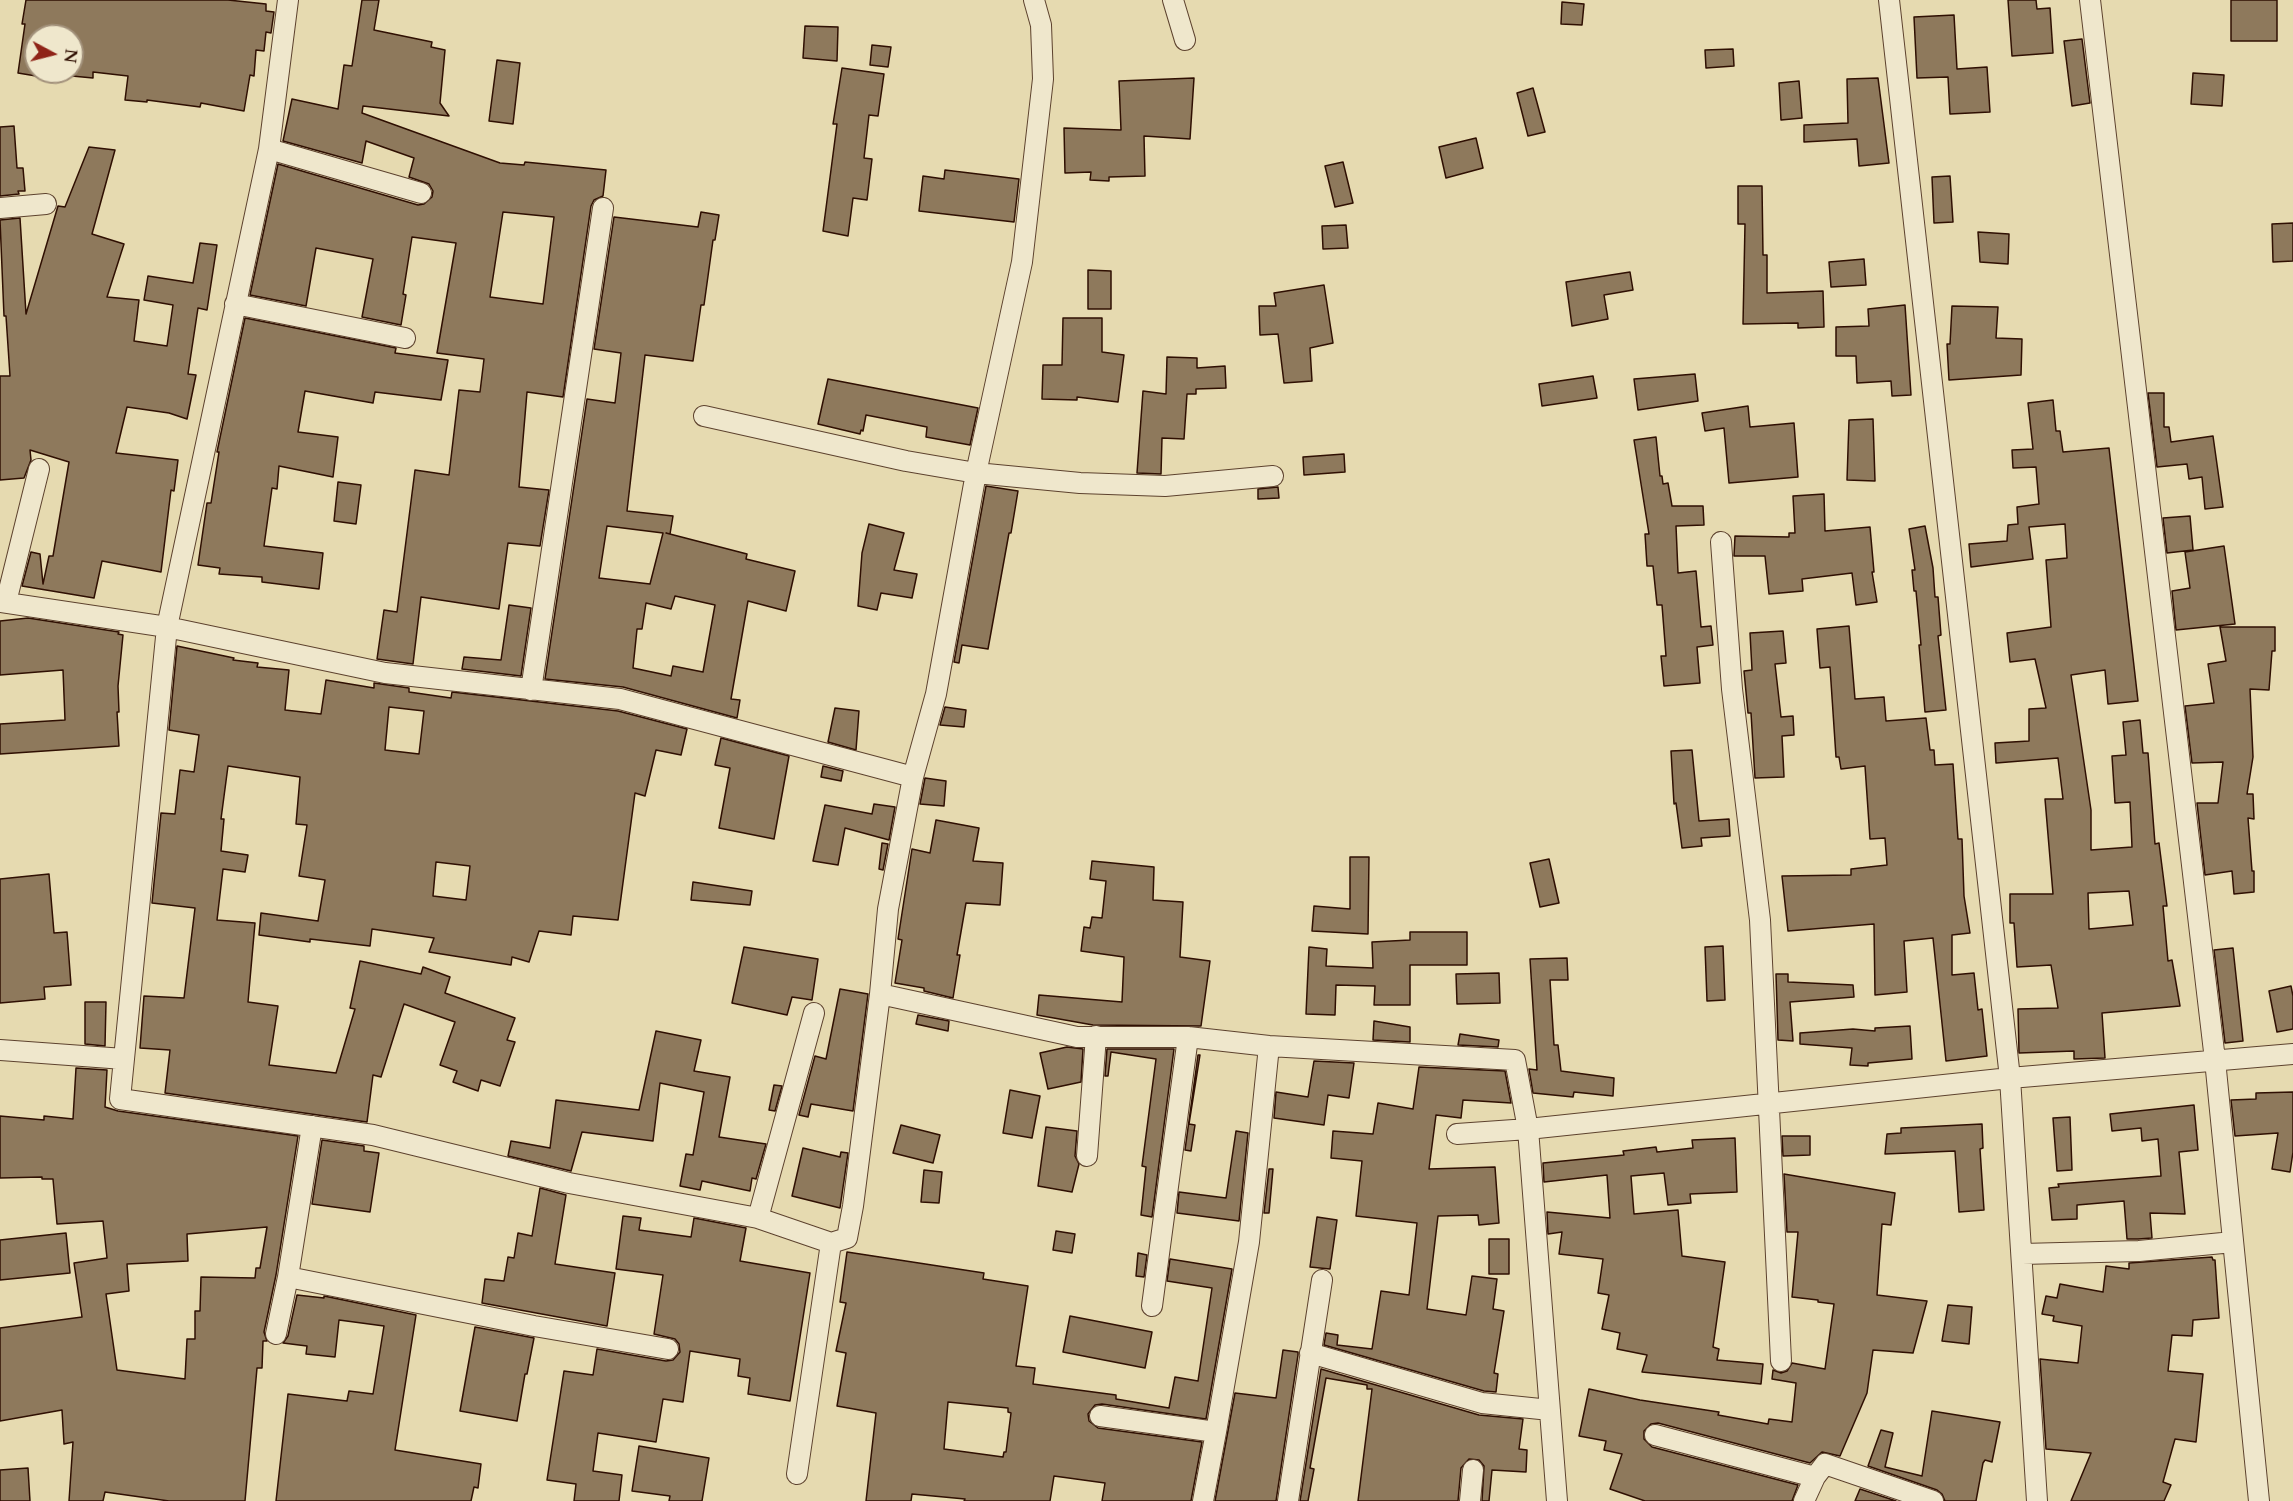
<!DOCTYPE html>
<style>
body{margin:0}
#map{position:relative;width:2293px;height:1501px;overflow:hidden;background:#e6dab0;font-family:Cardo,serif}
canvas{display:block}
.north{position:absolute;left:24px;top:24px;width:60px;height:60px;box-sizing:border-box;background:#efe7cc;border:2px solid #a2917b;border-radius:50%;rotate:97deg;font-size:16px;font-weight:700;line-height:24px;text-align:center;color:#2f0f02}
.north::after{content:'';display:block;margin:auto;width:21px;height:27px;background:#8f2418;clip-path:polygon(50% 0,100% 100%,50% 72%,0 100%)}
</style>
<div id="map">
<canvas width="2293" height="1501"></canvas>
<div class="north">N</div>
</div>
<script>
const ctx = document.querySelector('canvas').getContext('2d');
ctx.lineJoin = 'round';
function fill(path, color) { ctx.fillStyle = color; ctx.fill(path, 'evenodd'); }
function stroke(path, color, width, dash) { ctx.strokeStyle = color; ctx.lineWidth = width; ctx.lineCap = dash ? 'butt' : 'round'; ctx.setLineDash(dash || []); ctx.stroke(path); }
const building = new Path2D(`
 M26,0h202l38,4v7l8,1 -3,21 -5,-1 -2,19 -8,-1 -2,26 -4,-1 -6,36 -43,-8 -1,4 -53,-7v2l-22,-2 3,-24 -35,-4v6l-21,-2v-40h-36v40l-18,-3 7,-49h-3z
 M362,0h17l-5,30 58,12 -1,5 14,3 -5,53 9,13 -86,-10 -1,7 138,50 24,2 1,-3 81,8 -3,26 -9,4 -3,6 -28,191 -36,-5 -8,95 30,3 -9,56 -32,-3 -9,66 -78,-12 -8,67 -36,-5 7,-49 13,2 18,-142 34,5 10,-85 21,2 4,-33 -47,-6 19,-110 -44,-6 -9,57 3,1 -5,30 -39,-8 11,-58 -57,-11 -10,58 -56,-11 28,-131 140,41 6,-1 8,-7 1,-6 -4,-7 -20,-7 5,-19 -48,-17 -4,22 -79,-22 9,-42 46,10 6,-44 8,1zM503,212l51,5 -11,87 -53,-7z
 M2008,0h28l1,9 13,-1 3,45 -41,3z
 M2231,0h46v41h-46z
 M1562,2l22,2 -2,21 -21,-1z
 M1954,15l3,54 30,-2 3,45 -40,2 -2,-37 -31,1 -3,-61z
 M805,26l33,1 -1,34 -34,-3z
 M2082,39l8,64 -18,3 -8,-65z
 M872,45l19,2 -3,20 -18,-2z
 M1733,49l1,17 -28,2 -1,-18z
 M497,60l23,3 -7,61 -24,-3z
 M842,68l42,6 -6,42 -9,-1 -5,43 8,1 -5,41 -14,-2 -5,38 -25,-5 14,-107h-4z
 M2193,73l31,2 -2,31 -31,-2z
 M1194,78l-4,61 -46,-3 1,40 -36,1v4l-19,-1 1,-8 -26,1 -1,-45 57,2 -2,-49z
 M1878,78l11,85 -30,3 -2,-27 -53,3v-17l44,-2 -1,-44z
 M1799,81l3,37 -21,2 -2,-37z
 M1533,88l12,44 -17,4 -11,-43z
 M14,126l3,42h6l2,23h-7l1,3 -19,2v-69z
 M1476,138l7,30 -37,10 -7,-31z
 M89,147l26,3 -23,84 32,10 -17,53 32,3 -5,41 33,5 6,-41 -29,-5 4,-24 45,7 7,-40 17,2 -10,65 -9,-2 -10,66 8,1 -9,44 -18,-6 -42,-6 -11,46 62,7 -4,31 -3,-1 -10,82 -59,-11 -8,37 -72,-12 9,-34 9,2 3,30 6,-28h4l16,-94 -39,-12 1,10 -7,18 -24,2v-104h10l-4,-60h-2l-4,-96 20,-2 6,96 32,-108 7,1z
 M1343,162l10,41 -18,4 -10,-41z
 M945,170l74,9 -5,43 -95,-11 4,-35 21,3z
 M1950,176l3,46 -19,1 -2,-46z
 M1738,186h24l1,69h4v38l56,-2 1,36 -26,1v-5l-55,1 2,-100h-7z
 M701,212l18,3 -4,25h-2l-9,65h-3l-8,56 -48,-6 -18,156 46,5 -3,18 -4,-1 81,21 -1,5 49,12 -9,40 -38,-10 -17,98 9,1 -3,18 -114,-31 -78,-8 42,-280 28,4 6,-50 -27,-4 20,-132 84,10zM607,526l56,7 -13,51 -51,-6zM675,596l40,9 -12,67 -30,-6 -2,10 -38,-8 4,-39h5l4,-26 25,6z
 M2293,223v38l-20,1 -1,-38z
 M1346,225l2,23 -25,1 -1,-23z
 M1978,232l31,2 -1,30 -28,-2z
 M1864,259l2,26 -35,2 -2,-25z
 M1088,270l23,1v38h-23z
 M1630,272l3,18 -29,5 4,24 -36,7 -6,-44z
 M1324,285l9,58 -23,5 2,33 -28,2 -6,-49 -18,1 -1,-29h17l-2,-13z
 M1905,305l6,90 -19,1 -1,-15 -34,2 -1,-27h-20v-29l33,-1 -1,-17z
 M1952,306l46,1 -2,31 26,1 -1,36 -72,5 -2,-36h3z
 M245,318l151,30 -1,5 53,7 -7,40 -66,-8 -2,11 -68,-12 -7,41 40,5 -5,40 -54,-11 -2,23 -5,-1 -8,58 59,7 -4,36 -57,-7v-5l-43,-3 1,-6 -22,-3 9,-62h4l8,-51h-2z
 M1063,318h39v34l22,3 -6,47 -41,-5v3l-35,-1 1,-34h19z
 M1167,357l30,1v10l28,-2 1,22 -30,1v5h-9l-3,45 -22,-1 -1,36 -24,-1 6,-82 23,3z
 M1695,374l3,27 -60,9 -4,-31z
 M1593,376l4,22 -55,8 -3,-22z
 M828,379l150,29 -8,37 -44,-8 1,-10 -61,-12 -3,16 -2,-1 -1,4 -42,-10z
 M2148,393h16v34h5l2,15 42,-6 10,71 -18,2 -3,-32 -13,2 -2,-15 -30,3z
 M2053,400l3,31h4l3,21 46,-4 29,253 -30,3 -3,-34 -34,5 20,135v40l41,-3 -2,-45 -15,1 -3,-47 14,-1 -3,-33 17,-2 3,33h5l7,91 4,-1 8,63h-4l5,55 4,-1 8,46 -78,7 3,45 -31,1v-8l-55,2 -1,-44 40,-1 -7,-43 -34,2 -3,-44h-4v-29h43l-8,-95h18l-5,-41 -62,5 -1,-20 34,-2v-32l17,-1 -11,-49 -25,3 -3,-29 44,-6 -5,-67 21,-2 -2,-34 -36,3 4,32 -62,8 -2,-23 38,-3 1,-16 10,-1 -1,-17 22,-3 -3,-37 -23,1 -1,-18 21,-1 -5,-46zM2129,891l4,34 -44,4 -1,-36z
 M1748,406l2,21 44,-4 4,54 -69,6 -5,-55 -19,3 -3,-18z
 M1873,419l2,62 -28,-1 2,-60z
 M1656,437l4,39h2l1,8 5,-1 4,23h31l1,19 -28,1 2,47 18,-2 5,56 10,-1 2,19 -16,2 3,36 -36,3 -3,-30h5l-4,-51h-5l-4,-39h-6l-2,-32h4l-15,-94z
 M1344,454l1,18 -41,3 -1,-18z
 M338,482l23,3 -5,39 -22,-3z
 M986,486l32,5 -7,42h-2l-21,116 -26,-4 -3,18 -5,-1z
 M1278,487l1,11 -21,1v-10z
 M1824,494l1,37 45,-4 4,45h-2l5,30 -21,3 -4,-32 -50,6 1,12 -34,3 -4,-38h-31l1,-20 54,1v-4h6l-2,-37z
 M2190,516l3,34 -26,3 -4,-35z
 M869,524l35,9 -10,37 23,4 -5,24 -31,-5 -4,17 -19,-4 4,-53z
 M1925,526l8,42 2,29h3l3,38 -3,1 8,74 -21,2 -6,-67h2l-5,-54h-2l-2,-21h3l-6,-41z
 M2224,546l11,78 -59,6 -4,-39 18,-3 -5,-36z
 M509,605l22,3 -10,68 -59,-7 2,-12 37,3z
 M28,618l91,14 -1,2 5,1 -5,51 1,26h-2l2,34 -119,8v-30l65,-4 -2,-50 -63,5v-54z
 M1849,626l6,73 29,-2 2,24 40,-3 4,32h4l1,15 18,-1 5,75h4l2,57 6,37 -18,2v40l22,-2 4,37 4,-1 5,47 -41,5 -13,-123 -29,3 3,51 -32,3 -1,-71 -86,7 -6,-55 69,-1v-6l36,-4 -2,-27 -15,1 -5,-73 -24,3 -2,-12h-3l-6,-90 -10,1 -3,-39z
 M2220,627h55v24h-3l-3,39 -19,-1 3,68 -6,37h6l1,25 -6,-1 4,53h2v21l-20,2 -2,-23 -27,4 -8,-72h21l5,-41 -31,1 -7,-57 29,-3 -6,-39 18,-3z
 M1783,631l3,32 -11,1 6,53 12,-1 1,19 -12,1 2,41 -29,1 -4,-65h-3l-4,-42 8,-1 -2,-37z
 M177,646l57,12 -1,2 25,3 -1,4 32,3 -4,40 36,4 5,-34 48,8v-5l35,5v4l42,6 1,-6 166,19 69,18 -6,26 -25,-5 -11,46 -10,-3 -17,127 -45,-4 -2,19 -32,-4 -10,31 -17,-5 -1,8 -82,-13 5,-14 -62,-9 -2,17 -60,-7v3l-51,-7 2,-22 57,8 7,-41 -26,-4 8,-51 -11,-1 4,-47 -72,-11 -7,53h3l-3,32 27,4 -3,17 -22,-3 -6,51 38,3 -7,79 30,4 -9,59 67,8 19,-64 -5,-1 10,-47 61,13 2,-7 27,10 -5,16 70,25 -8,22 8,2 -15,44 -19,-6 -3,11 -25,-9 4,-11 -17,-6 15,-43 -51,-18 -23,73 -8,-2 -6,47 -202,-29 5,-43 -30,-2 4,-52 40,2 11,-90 -43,-5 9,-90 14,1 5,-44 14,2 5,-37 -30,-5zM389,707l35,4 -5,43 -34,-4zM436,862l34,4 -4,34 -33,-4z
 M945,707l21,3 -2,17 -24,-2z
 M835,708l24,3 -3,39 -28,-8z
 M721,738l68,18 -15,83 -55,-11 11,-60 -15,-3z
 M1692,750l7,71 30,-2 1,17 -29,2 1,8 -20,2 -6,-45 -2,1 -3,-53z
 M823,766l20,5 -2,10 -20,-4z
 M925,778l21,3 -2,25 -24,-2z
 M874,804l21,3 -6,33 -44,-12 -7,37 -25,-4 12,-56 47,9z
 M936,820l43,8 -6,33 30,2 -3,42 -34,-2 -9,52h3l-7,43 -29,-7v-3l-29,-5 7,-43 -4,-1 14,-90 18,4z
 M882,843l6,1 -5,26 -4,-1z
 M1350,857h19l-1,77 -56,-3 2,-25 36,3z
 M1549,859l10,44 -19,4 -10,-44z
 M1092,861l62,6 -1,33 30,2 -3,55 30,4 -9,65 -108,-1 -56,-10 2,-20 83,7 2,-45 -43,-6 3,-24 6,1 2,-11 10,1 4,-37 -16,-2z
 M49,874l5,59 13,-1 4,53 -27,2 1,12 -45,4v-124z
 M693,882l59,9 -2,14 -59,-5z
 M1410,932h57v33h-57v40h-36l1,-19 -39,-1 -1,30 -29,-1 3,-67 18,2 -1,17 47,2 -1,-26 38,-2z
 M1723,946l2,54 -18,1 -2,-54z
 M744,947l74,12 -6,41 -20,-3 -5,18 -55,-12z
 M2233,948l10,93 -18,2 -11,-93z
 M1567,958l1,22h-18l4,65h4l3,26 53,7 -1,18 -39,-4 -1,5 -40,-4 -4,-24 8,1 -7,-111z
 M1499,973l1,30 -43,1 -1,-30z
 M1776,974h12v8l65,3 1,12 -64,5 3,39 -15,-1z
 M2291,986l2,10v33l-16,3 -8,-41z
 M840,989l28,5 -15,117 -42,-7 -3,13 -9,-2 16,-59 11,3z
 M85,1002h21l-1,44 -20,-2z
 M918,1015l31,6 -1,10 -32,-7z
 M1374,1021l36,6v15l-37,-2z
 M1910,1026l2,33 -44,4v3l-18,-1 2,-17 -52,-4v-11l53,-4 22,2v-3z
 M656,1031l45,9 -7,31 36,6 -11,60 47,7 -10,35 -4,-1 -2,13 -48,-10 -2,9 -20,-4 6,-32 7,1 11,-63 -44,-9 -7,58 -71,-9 -11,39 -63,-15 3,-15 39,7 6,-48 83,10z
 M1460,1034l39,6 -1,7 -40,-2z
 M1067,1047l16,2 -2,33 -33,7 -8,-36z
 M1107,1049h67l-22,168 -11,-2 5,-48 -4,-1 14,-107 -45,-7 -3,24h-3z
 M1198,1055h2l-11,69 6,1 -4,26 -6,-1z
 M1314,1061l40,2 -5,35 -21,-3 -4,30 -50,-7 2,-26 32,5z
 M1419,1067l86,4 6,32 -48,-3 -2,18 -25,-3 -7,54 66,-2 4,56 -20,2 -1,-10 -40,1 -11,93 39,6 6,-39 25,3 -4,30 11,2 -10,62 4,1 -2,18 -12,-1 -160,-46 2,-12 12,2 -1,10 35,4 9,-58 28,4 8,-72 -61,-7 6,-55 -31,-3 2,-27 40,3 5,-31 35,6z
 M76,1068l31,2 -2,37 13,4 180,25 -22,139 -12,57 3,9h-4l-1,27h-5l-12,133h-76l-64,-9 -2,9h-34l4,-59 -9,2 -2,-34 -62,11v-93l82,-11 -8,-54 33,-5 -4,-37 -46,3 -4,-45h-11v-2l-42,1v-62l44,4v-4l29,3zM267,1227l-7,41h-4l-1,10 -54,-1 -1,34h-5v28h-8l-2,40 -68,-9 -11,-76 23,-3 -2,-27 61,-3 -1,-27z
 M774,1085l8,1 -7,25 -6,-1z
 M1010,1090l30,6 -8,42 -29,-5z
 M2293,1092v60l-3,20 -18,-3 6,-36 -43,3 -4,-36 25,-1v-6z
 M2194,1105l4,45 -19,2 6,62 -35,-1 2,25 -14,1h-11l-3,-38 -47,4v14l-25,1 -3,-32 10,-1 -1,-3 103,-8 -3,-37 -16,2 -1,-13 -29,3 -2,-17z
 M2070,1117l2,53 -15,1 -4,-53z
 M1982,1124l1,24 -3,1 4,61 -25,2 -4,-61 -70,3 2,-20 14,-1v-5z
 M901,1125l39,10 -7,28 -40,-10z
 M1046,1127l31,4 -2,25 4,8 -7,28 -34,-6z
 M1236,1131l12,2 -9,88 -62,-8 2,-21 47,6z
 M1782,1136h28v19l-27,1z
 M1735,1138l2,54 -47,2 1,9 -23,2 -4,-32 -33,3 3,38 44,-4 4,46 43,6 -12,85 6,2 -2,11 46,4 -2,20 -119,-12 5,-17 -30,-6 3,-16 -18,-4 7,-34 -11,-2 5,-34 -44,-5 3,-22 -14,2 -1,-22 63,6 -3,-43 -63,7 -1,-19 81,-8 -1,-4 33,-4 1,5 36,-4 -1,-8z
 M322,1140l42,6v5l15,2 -9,59 -58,-8z
 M803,1148l37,9 1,-5 7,1 -8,55 -48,-12z
 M1269,1169h4l-4,44h-5z
 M924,1170l18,2 -3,31 -18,-1z
 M1784,1174l111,19 -4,32 -9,-1 -5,71 50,6 -14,52 -40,-3 -6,43 -27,63 -18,-4 -12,11 -152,-40 -7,1 -7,7v8l8,8 146,38 -6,16h-147l-35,-12 12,-35 -18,-4 2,-9 -27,-5 10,-47 51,11 79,12 -1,3 50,9 1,-5 23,3 4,-39 -24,-4 1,-9 8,3 6,-2 5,-8 33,6 9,-65 -16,-2v-2l-26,-3 6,-65h-11z
 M540,1188l26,7 -11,69 60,9 -8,53 -125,-23 3,-24 19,2 4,-24 6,1 4,-25 14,3z
 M623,1216l18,2 -2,12 52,7 3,-19 52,10 -6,33 70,12 -20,128 -42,-7 2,-16 -12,-2 2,-17 -50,-8 -7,51 -20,-3 -7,43 -58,-9 -5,38 29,4 -3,26h-45l2,-17 -29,-4 17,-109 29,4 4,-26 69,12 7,-1 7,-8 -1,-8 -4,-5 -21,-5 9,-59 -47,-6z
 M1317,1217l20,3 -7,49 -20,-2z
 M1056,1231l19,3 -3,19 -19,-3z
 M66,1233l4,40 -70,7v-40z
 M1489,1239h20v35h-20z
 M847,1252l137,21 -1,6 45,7 -12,80 19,2 -2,16 83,11v4l53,9 6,-31 23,4 14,-93 -45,-7 3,-22 62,10 -26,150 -104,-15 -7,1 -7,9 1,7 9,7 104,14 -11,59h-89l3,-18 -51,-7 -4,25h-86l1,-2 -53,-5 -1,7h-45l10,-88 -39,-7 9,-53 -10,-2 10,-48 -6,-1zM948,1402l60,6v4l3,1 -5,39h-2l-1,5 -59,-8z
 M1138,1253l9,2 -3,22 -8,-1z
 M2212,1257l1,3h2l4,58 -26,2 -1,16 -20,-1 -4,36 35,3 -7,68 -21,-3 -12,43 8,3 -7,16h-93l20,-48 -45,-4 -6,-90 38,4 4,-37 -29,-5 1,-5 -12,-2 4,-18 11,2 3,-14 43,8 3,-26 23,3v-6z
 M297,1295l27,3v-2l92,19 -21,135 86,14 -3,24 -4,-1 -3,14h-195l12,-107 59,7 2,-10 24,3 11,-68 -45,-6 -4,37 -29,-3 1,-8 -24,-3 5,-7z
 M1948,1305l24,2 -3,37 -27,-3z
 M1070,1316l82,16 -7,36 -82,-16z
 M475,1327l59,11 -7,36h-2l-8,47 -57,-10z
 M1283,1350l15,2v3l-22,146h-61l20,-108 41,5z
 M1321,1369l158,46 44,4 -4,30 8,1 -1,22 -34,-2 -3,31h-7l2,-35 -5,-6 -10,-1 -8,9 -3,33h-100l14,-112h-5v-4l-41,-7 -16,90 4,1 -6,32h-8z
 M1932,1411l68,11 -8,40 -7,-2 -2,3 -7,38h-31l-3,-7 -5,-4 -69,-24 13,-36 12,3 -8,34 37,9z
 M639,1446l70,12 -7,43h-33l1,-5 -38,-5z
 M28,1468l2,33h-30v-31z
 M1860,1489l36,12h-41z`);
const minor = new Path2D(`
 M288,0l-19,149 -102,478 -47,472 253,36 196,48 189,35 73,25
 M1173,0l12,40
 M1889,0l121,1078 27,423
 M2090,0l125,1060 44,441
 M269,149l152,44
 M0,208l46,-4
 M235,304l170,34
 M704,416l202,45 70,12 104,10 85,3 108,-10
 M1721,542l11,147 28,231 21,441
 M0,602l167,25 218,46 235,26 293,78
 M6,602l33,-133
 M531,690l72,-482
 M880,994l197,43h111l81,9 246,14 13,69 29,372
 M0,1050l124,9
 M1457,1134l71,-5 482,-51 283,-24
 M1087,1156l9,-120
 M758,1218l56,-205
 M2022,1254l117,-3 94,-9
 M288,1277l246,49 134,23
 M1152,1306l36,-269
 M276,1334l12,-57 24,-151
 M1310,1353l172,50 68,7
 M1100,1416l116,16 -13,69
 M1216,1432l33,-190 20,-196
 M1655,1435l160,42
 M797,1474l34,-231 16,-5 6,-32 27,-212 8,-85 25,-132 23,-83 40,-221 46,-211 21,-183 -2,-54 -7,-25
 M1288,1501l34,-221
 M1470,1501l3,-31
 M1804,1501l11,-24 10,-13 108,37`);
fill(building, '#8e795c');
stroke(building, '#2f0f02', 1.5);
stroke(minor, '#5d422e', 22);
stroke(minor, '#efe7cc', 20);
</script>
